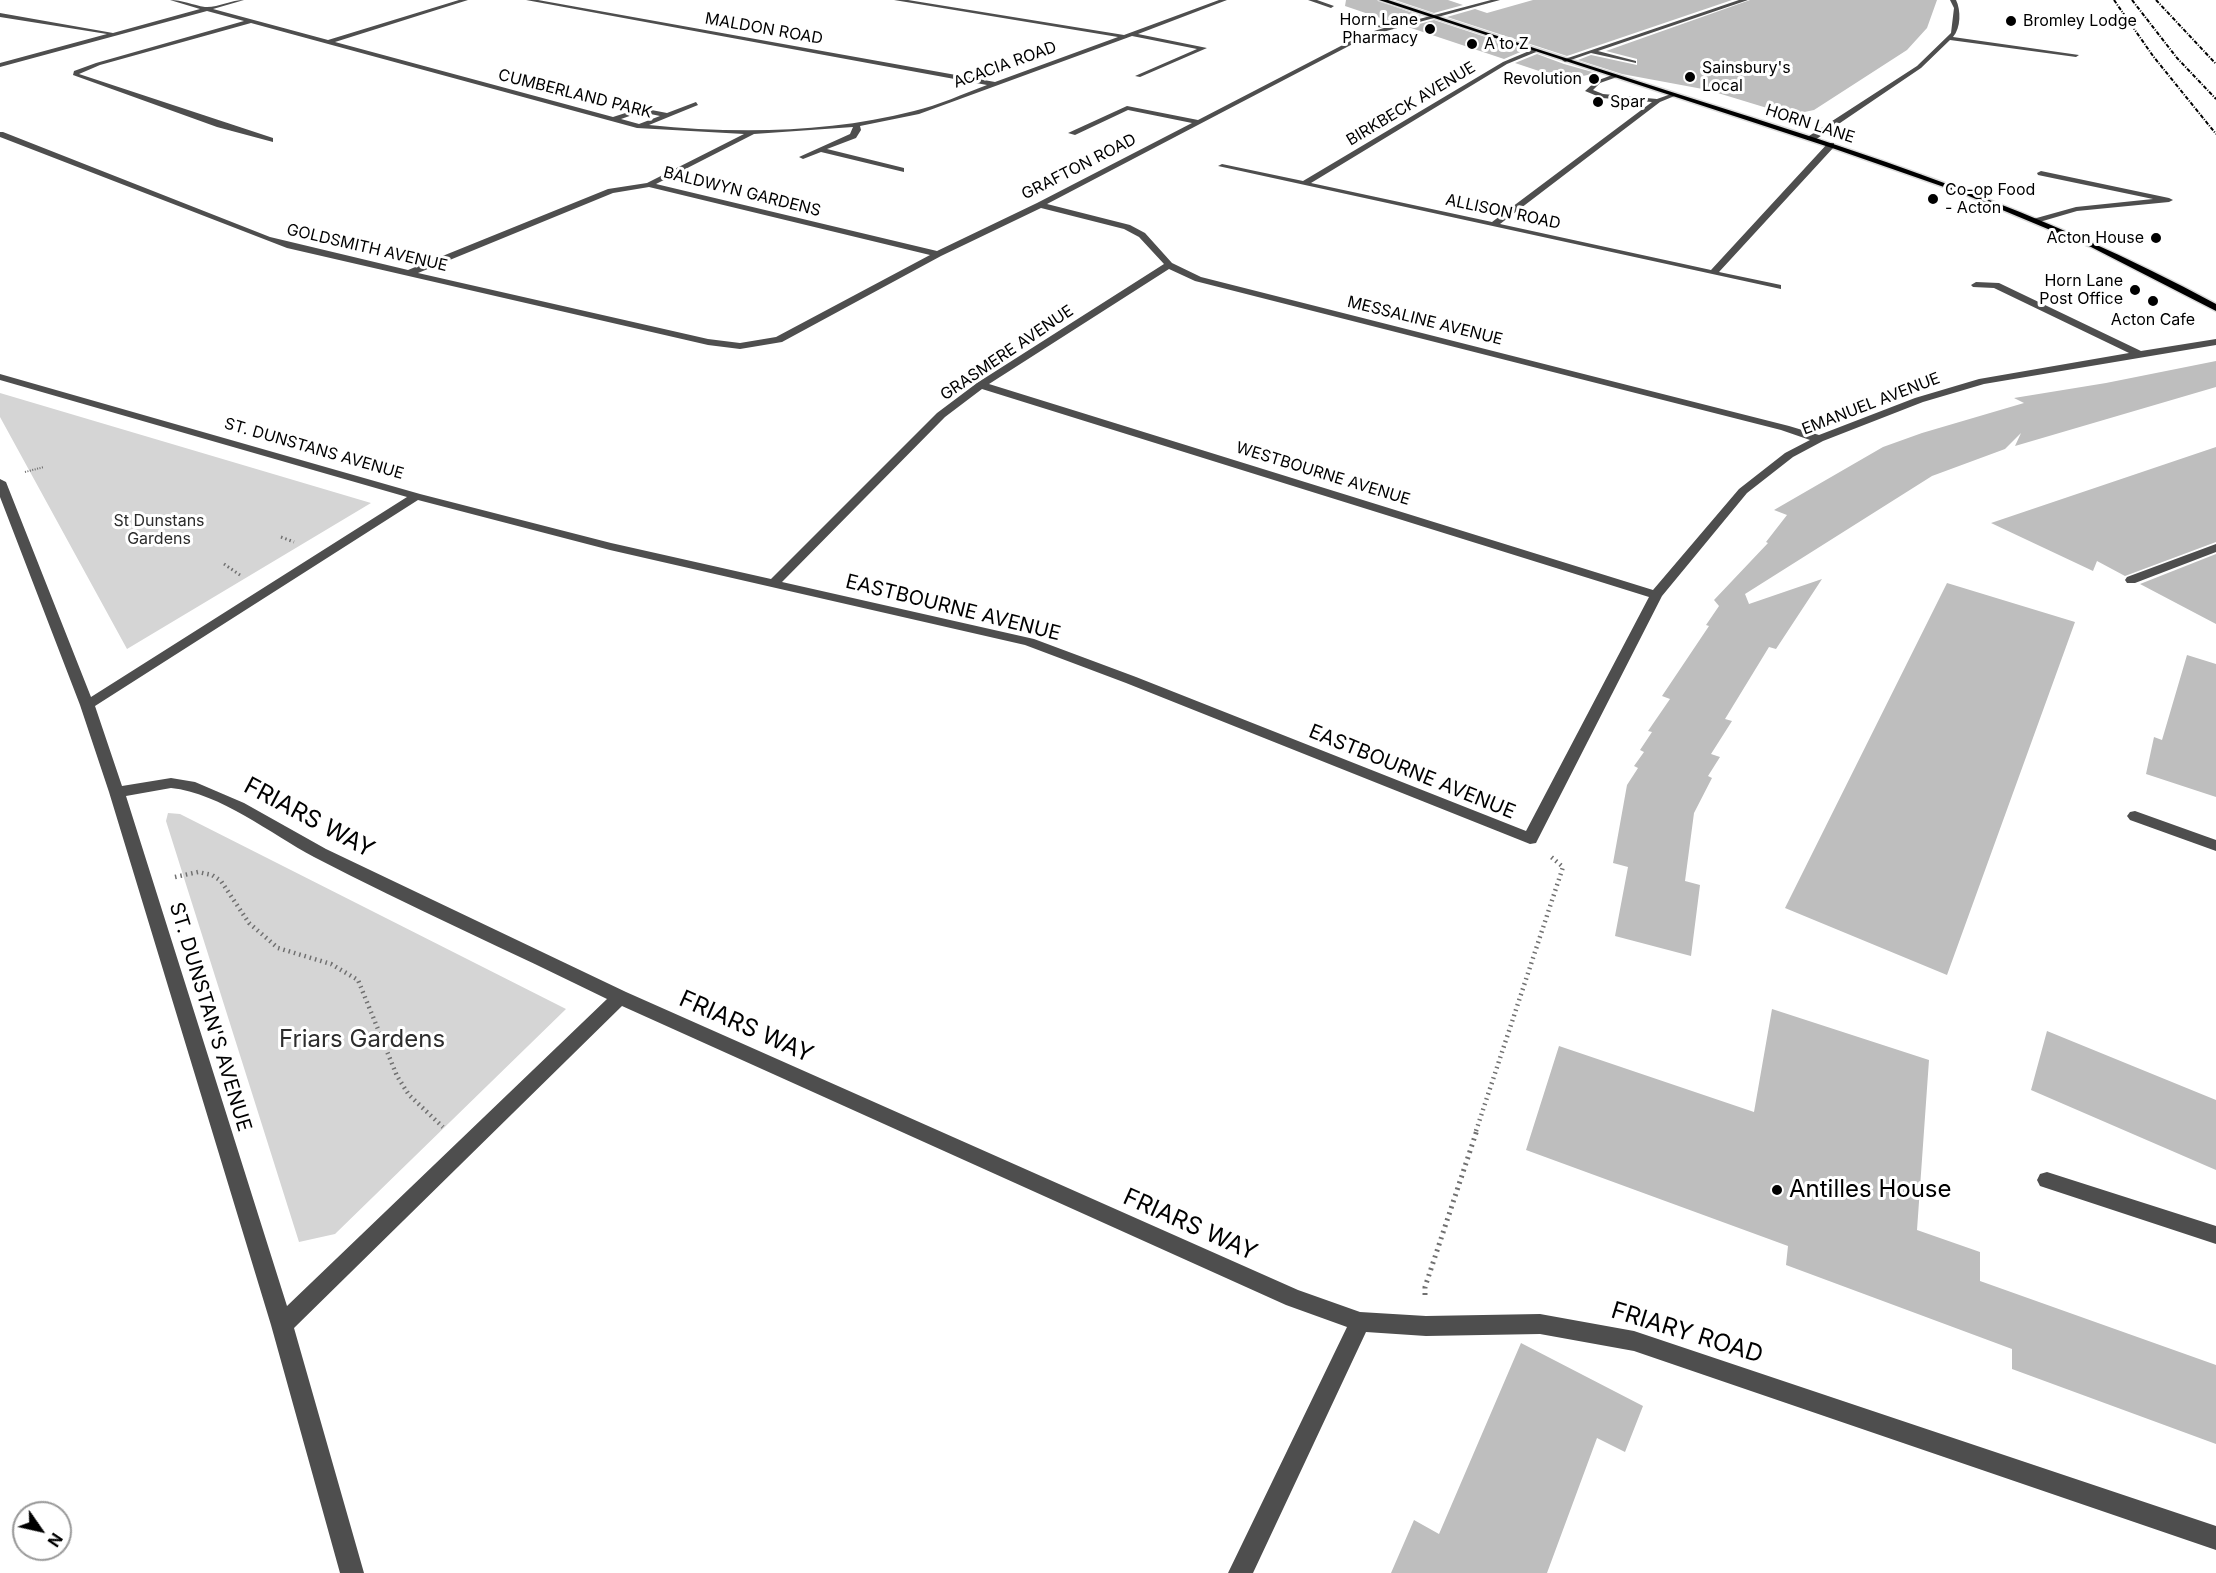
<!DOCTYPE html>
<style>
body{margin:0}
#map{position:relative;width:2216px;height:1573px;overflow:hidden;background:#fff;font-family:Inter,sans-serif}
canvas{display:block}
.north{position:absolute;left:12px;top:1501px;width:60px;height:60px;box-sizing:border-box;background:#fff;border:2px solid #999;border-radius:50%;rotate:124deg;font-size:16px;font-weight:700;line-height:24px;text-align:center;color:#000}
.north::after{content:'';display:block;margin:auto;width:21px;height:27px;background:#000;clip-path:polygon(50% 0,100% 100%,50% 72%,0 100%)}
</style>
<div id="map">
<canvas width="2216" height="1573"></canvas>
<div class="north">N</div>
</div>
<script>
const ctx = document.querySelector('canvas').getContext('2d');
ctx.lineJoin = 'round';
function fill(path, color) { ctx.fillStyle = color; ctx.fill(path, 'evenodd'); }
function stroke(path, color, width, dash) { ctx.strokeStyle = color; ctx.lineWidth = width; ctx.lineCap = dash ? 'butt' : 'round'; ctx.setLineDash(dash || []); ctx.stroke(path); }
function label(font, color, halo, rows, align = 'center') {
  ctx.font = font + ' Inter,sans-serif'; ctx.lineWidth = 6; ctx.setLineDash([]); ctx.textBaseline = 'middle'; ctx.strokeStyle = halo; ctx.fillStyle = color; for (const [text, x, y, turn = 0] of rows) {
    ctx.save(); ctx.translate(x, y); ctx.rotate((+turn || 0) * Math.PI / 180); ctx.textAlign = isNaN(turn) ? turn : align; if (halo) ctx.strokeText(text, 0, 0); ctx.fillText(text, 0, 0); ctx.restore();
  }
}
const green = new Path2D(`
 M0,393l371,110 -244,146 -127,-232z
 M168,813l12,1 386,195 -231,225 -36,8 -133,-421z`);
const building = new Path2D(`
 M1346,0h31l44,16 -26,7 -50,-17z
 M1395,0h53l15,5 -29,8z
 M1533,0h199l-165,56 -120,-39 28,-8 12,4z
 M1750,0h187l-10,28 -20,22 -93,60 -24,5 -82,-25 -86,-16 -44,-14 13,-5 46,10v-6l-31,-8z
 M1434,20l91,30 -21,9 -96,-32z
 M1537,54l27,10 32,9 -30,7 -51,-17z
 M2216,361v26l-201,59 6,-13 -16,16 -73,27 -187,118 4,10 73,-25 -46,70 -7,-2 -44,72 7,2 -21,33 9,3 -12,19 4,2 -18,35 -9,68 15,4 -9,71 -76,-20 13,-69 -15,-4 14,-78 11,-17 -4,-2 10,-14 -4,-2 12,-18 -4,-1 22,-32 -8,-3 47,-70 -3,-1 13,-19 -5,-6 54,-57 -2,-1 21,-27 -13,-5 109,-63 39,-14 102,-30 -10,-5 92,-15z
 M2216,447v95l-91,34 -28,-15 -4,10 -102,-48z
 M2216,554v70l-76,-40z
 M1947,583l128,39 -128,353 -162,-67z
 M2187,655l29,9v133l-70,-23 8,-37 8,3z
 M1772,1009l157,51 -12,170 63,22v29l236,84v79l-204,-75v-20l-226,-84 2,-19 -262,-96 33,-104 195,66z
 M2047,1031l169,69v70l-185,-80z
 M1521,1343l122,63 -18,46 -28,-14 -50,135h-156l23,-53 25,14z`);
const pathFar3 = new Path2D(`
 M25,472l19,-5`);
const pathFar2 = new Path2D(`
 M281,537l13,5
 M224,564l16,11`);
const pathFar1 = new Path2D(`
 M175,877l23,-5 14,3 9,6 28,42 29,25 53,16 27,16 39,96 12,19 34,32
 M1476,1131l87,-264 -13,-11`);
const path = new Path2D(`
 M1425,1295v-8l52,-157`);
const minor = new Path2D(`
 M170,0c12,0 23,5 35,7 12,1 26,-7 39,-7l-31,9 115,31 131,-40h9l-133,42 278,75 28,-9 26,5 29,-11 2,3 -49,20c87,9 180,8 265,-14 25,-6 49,-17 73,-26l-461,-85h12l457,82 123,-45 -224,-37h14l216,35 95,-35h8l-89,34 69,14 -67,29 -5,-1 62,-27 -65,-13 -213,78 -59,12 1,4 -5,8 -29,11 77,19v4l-83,-20 -18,7 -4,-2 51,-23 3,-7 -99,7 -98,50 281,67 100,-48 155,-80 -64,-13 -53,25 -7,-2 59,-27 71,14 166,-86 20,-6 -41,-6 -2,-3 48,8 102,-27h9l-132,36 -321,168 83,21 15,8 27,30 29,14 588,149 30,9 96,-37 64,-19 150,-26 -135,-65 -21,-1 -2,-2 5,-3 23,1 142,68 75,-12v6l-232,39 -61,18 -100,39 -30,16 -46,36 -85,103 -124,243 -2,4 -6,1 -404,-161 -101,-38 -415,-95 -192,-50 -323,206 27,80 49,-8 24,4 49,21 82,46 300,143 672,298 62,22 66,4 114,-2 94,17 582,195v24l-582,-199 -94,-17 -114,2 -60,-4 -113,241h-25l119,-246 -61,-22 -664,-299 -328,322 70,245h-24l-69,-248 -162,-533 -29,-87 -80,-208v-18l6,3 85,215 316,-200 -407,-117v-6l420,120 191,49 160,36 166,-166 40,-30 187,-119 -25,-27 -15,-8 -83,-21 -100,48 -159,86 -42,7 -32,-4 -421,-97 -287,-111v-5h3l267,105 138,33 200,-81 39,-6 97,-49 -107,-6 -386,-105 -151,42 -21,9 194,64v4l-56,-15 -144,-52 1,-4 22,-8 148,-42 -37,-10 -207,56v-4l107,-29 -107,-17v-4l113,20 87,-24zM641,112l19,4 -21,8 -18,-5zM649,187l281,68 -154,82 -36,6 -32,-4 -290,-66 195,-80zM1169,269l26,12 586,149 29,10 -25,13 -46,36 -86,101 -664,-206zM982,389l667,208 -123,234 -390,-154 -102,-38 -252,-57 163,-165zM171,788c49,5 100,46 143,69 96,50 196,94 293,142l-320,307 -161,-510z
 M1308,0h9l17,6 -3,2z
 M1739,0h9l-150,51 38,10v2l-45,-10 -26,9 -3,-2z
 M1950,0h6c5,10 5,28 -3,37l126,18 -3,2 -126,-17 -29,28 -106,72h-6v-4l108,-70 34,-33 3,-25z
 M1534,49l2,3 -29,12 -196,119 181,39 160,-120 -50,-4 -17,-7 11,-10 19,-7 2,3 -17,6 -7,7 10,4 54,5 17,-6 3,2 -17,7 -160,122 211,46 117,-127h6v4l-115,125 62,13v4l-563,-123 4,-2 81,17 200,-119z
 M2041,171l128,27 4,2 -4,2 -92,9 -41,12 -4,-2 1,-2 43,-12 77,-8 -115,-24 -1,-2z
 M2216,544v8l-81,31h-8l-2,-3 2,-3z
 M2135,811l81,29v11l-86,-31 -3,-4 3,-4z
 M2047,1172l169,54v18l-176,-58 -3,-6 3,-6z`);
const major = new Path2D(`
 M1379,0h9c97,32 195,64 293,95 187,59 362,115 535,209v7l-125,-64 -127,-53 -129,-45z`);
const rail = new Path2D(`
 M2114,0l39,56 63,78
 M2132,0l45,58 39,41
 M2156,0l60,64`);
const markers = [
 [2011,21,6,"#000"],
 [1430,29,6,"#000"],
 [1472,44,6,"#000"],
 [1690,77,6,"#000"],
 [1594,79,6,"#000"],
 [1598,102,6,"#000"],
 [1933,199,6,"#000"],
 [2156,238,6,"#000"],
 [2135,290,6,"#000"],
 [2153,301,6,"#000"],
 [1777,1190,6,"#000"]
];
const farPoinames = [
 ["Horn Lane",1418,20,"right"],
 ["Pharmacy",1418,38,"right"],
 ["Bromley Lodge",2023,21],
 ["A to Z",1484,44],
 ["Sainsbury's",1702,68],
 ["Local",1702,86],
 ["Revolution",1582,79,"right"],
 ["Spar",1610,102],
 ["Co-op Food",1945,190],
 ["- Acton",1945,208],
 ["Acton House",2144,238,"right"],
 ["Horn Lane",2123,281,"right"],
 ["Post Office",2123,299,"right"],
 ["Acton Cafe",2153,320,"center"]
];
const farStreetnames = [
 ["MALDON ROAD",764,29,10],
 ["ACACIA ROAD",1005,65,-20],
 ["CUMBERLAND PARK",575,94,14],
 ["BIRKBECK AVENUE",1411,104,-31],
 ["HORN LANE",1810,124,18],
 ["GRAFTON ROAD",1079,167,-27],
 ["BALDWYN GARDENS",742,192,14],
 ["ALLISON ROAD",1503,212,12],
 ["GOLDSMITH AVENUE",367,248,13],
 ["MESSALINE AVENUE",1425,321,14],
 ["GRASMERE AVENUE",1007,353,-34],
 ["EMANUEL AVENUE",1871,404,-21],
 ["ST. DUNSTANS AVENUE",314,449,16],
 ["WESTBOURNE AVENUE",1323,474,17]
];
const farParknames = [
 ["St Dunstans",159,521],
 ["Gardens",159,539]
];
const streetNames = [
 ["EASTBOURNE AVENUE",953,608,14],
 ["EASTBOURNE AVENUE",1412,772,22],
 ["ST. DUNSTAN'S AVENUE",210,1017,73]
];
const nearStreetnames = [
 ["FRIARS WAY",309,818,28],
 ["FRIARS WAY",746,1027,24],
 ["FRIARS WAY",1190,1225,24],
 ["FRIARY ROAD",1687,1333,17]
];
const nearParknames = [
 ["Friars Gardens",362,1040]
];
const nearPoinames = [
 ["Antilles House",1789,1190]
];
fill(green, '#d5d5d5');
fill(building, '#bebebe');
stroke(major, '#dbdbdb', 3);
stroke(pathFar3, '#707070', 2, [1, 1.5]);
stroke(pathFar2, '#707070', 3, [1.5, 3]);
stroke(pathFar1, '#707070', 4.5, [1.5, 4]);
stroke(path, '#707070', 5, [2, 4.5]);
fill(minor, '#4e4e4e');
fill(major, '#000');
stroke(rail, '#000', 2, [4, 1.5, 1, 1.5]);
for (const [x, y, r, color] of markers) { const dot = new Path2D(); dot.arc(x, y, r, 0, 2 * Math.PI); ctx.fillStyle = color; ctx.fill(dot); stroke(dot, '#fff', 2); }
label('16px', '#000', '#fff', farPoinames, 'left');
label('16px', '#000', '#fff', farStreetnames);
label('16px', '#2c2c2c', '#fff', farParknames);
label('20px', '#000', '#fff', streetNames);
label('24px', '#000', '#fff', nearStreetnames);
label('24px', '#2c2c2c', '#fff', nearParknames);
label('24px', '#000', '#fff', nearPoinames, 'left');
</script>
